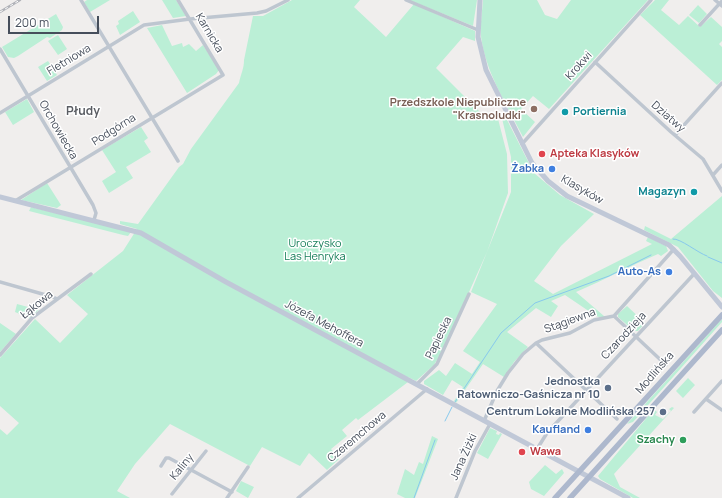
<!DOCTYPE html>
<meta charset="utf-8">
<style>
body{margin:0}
#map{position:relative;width:722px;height:498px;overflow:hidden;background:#f0eeed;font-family:Manrope,sans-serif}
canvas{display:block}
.scale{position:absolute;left:8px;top:16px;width:91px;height:18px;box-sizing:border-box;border:2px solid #464e5b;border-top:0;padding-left:5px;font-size:12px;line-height:14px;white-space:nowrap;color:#464e5b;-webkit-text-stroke:3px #fff;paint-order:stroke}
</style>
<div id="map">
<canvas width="722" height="498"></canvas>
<div class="scale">200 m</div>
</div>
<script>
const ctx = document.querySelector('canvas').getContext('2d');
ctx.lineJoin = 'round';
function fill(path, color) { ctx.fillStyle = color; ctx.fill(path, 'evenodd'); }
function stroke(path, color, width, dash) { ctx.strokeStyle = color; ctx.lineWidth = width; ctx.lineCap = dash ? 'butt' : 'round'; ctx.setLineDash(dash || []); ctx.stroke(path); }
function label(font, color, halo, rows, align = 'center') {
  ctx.font = font + ' Manrope,sans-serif'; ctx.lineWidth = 3; ctx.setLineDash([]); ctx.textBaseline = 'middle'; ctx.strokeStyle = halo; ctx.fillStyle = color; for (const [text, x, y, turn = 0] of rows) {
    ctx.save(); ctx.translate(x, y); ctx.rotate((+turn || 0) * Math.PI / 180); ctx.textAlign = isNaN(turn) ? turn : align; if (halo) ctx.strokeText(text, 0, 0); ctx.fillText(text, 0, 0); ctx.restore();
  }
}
const green = new Path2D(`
 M87,0h23l-20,12 -6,-10z
 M162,0h14l10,16 -13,2z
 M292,0h68l-6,7 32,30 28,-33 61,27v10l-12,-4 -27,31 48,48 7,-4 6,3 10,39 1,39 -21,59 -44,98 -9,15 -18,16 -8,-4v5l-50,38 -2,-2 -14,12 5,6 -16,13 8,10 -12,11 -18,-17 -9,13 -38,-19 -12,19 -80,-42 -35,40 -18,27 13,7h-130v-69l7,6 12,-12 -19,-17v-48l35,-39 25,24 28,-29 -21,-19 56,-44 14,-22 -17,-5v-3l18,3 41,-57 4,-3 8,-15 48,-66c2,-10 5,-14 5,-23l9,-44h10z
 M409,0h68l-4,26z
 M483,0h54l8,15 12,4 14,-19h77l-99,109 -16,-13 -12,13 14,13 -12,15c-15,-30 -35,-61 -41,-94 -3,-14 0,-29 1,-43z
 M655,0h14l-8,10 18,15 9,-9 12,11 11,-10 11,10v14l-3,3 3,3v33l-5,5 -77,-70z
 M698,5l9,9 -8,9 -10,-8z
 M133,11l7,11 -20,13 -4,-9 3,-2 -1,-3z
 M56,14l7,13 -1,3 -12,8 -3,-1 -29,19 -4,2 -6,-1 -6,-10z
 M162,25l10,21 10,-3 1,4 6,-3 7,7 7,-6 16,25 -3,4 -29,19 -40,-65z
 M58,35l9,14 -9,6 -10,-14z
 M48,61l9,14 -10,6 -9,-14z
 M27,99l7,13 -21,13 -8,-13z
 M501,114h3l30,59 26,22 34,19 -33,32 -27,35 19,13 99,-50 -6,-3 2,-4 18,9 2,5 -7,5 -3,-2c-28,12 -54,26 -82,38l28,24h5l-7,2 -6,-2 -31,-21 -14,6 7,5 -7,11 -15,-9 -29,24 21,15 -14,15 -10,15 -21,-13 -27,39 -2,-2 9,-14 -11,-7 -9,15 -19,-11v-3l15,-11 7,6 9,-13 17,11 8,-12 -17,-11 34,-47 -26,-12 40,-100v-35z
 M141,127l7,11 -4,3 7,11 -25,15 7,11 -24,15 -7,-12 14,-9 -14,-22z
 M47,183l14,22 -4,3 -36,-8z
 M722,196v102l-9,-7 -35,-44 -34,-17 1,-4 26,13z
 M31,207l100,25 -3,4 -5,-1 -94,-24z
 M17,304l22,6 -10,8 -14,-6z
 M627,306l18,17 -7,8h-4l-16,-14v-3z
 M722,319v3l-89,100 -6,2z
 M0,323l16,11 -16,18z
 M688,378l7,7 -12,13 -7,-7z
 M672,407l2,1 -60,66 6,13 20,11h-7l-33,-19 -2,-3 56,-67 3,3 -2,3 8,4 8,-8 -2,-2z
 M490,428l7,3 -1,3 3,1 1,-2 2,1 -14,25 -11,-6z
 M432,436l6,3 -23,59h-10l-8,-4 8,-25 9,6 5,-13 4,2z
 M545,465l11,9 6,-5 2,4 -20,23 -13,-7 -2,-7z
 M241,481l13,6 -6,11 -12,-7z`);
const stream = new Path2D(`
 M673,239c7,-1 25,14 34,17
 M708,257l14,6
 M455,402l46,-69 34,-30 74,-27 42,-21
 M445,421l7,-14
 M414,498l21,-58`);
const street = new Path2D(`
 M81,0l97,161
 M406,0l72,30
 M715,0l7,6
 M700,25l22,-24
 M0,49l93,156 3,8 -2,7
 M595,62l76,70 32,27 19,32
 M0,113l144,-88 46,-6 67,-6 9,-2 22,-11
 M675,135l47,-52
 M522,144l129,-144
 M713,175l9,-10
 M15,201l208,-126 -45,-75
 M0,282l53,15 4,2
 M614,316l52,49
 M536,343l81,76
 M0,355l32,-37 59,-44
 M417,384l20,-20 32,-70
 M706,399l16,11
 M694,412l28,-31
 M484,421l13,-30 11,-18 15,-19 13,-11 6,-3 28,-7 24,-13 20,-4 60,-67
 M537,449l10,-16 147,-159
 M161,466l5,-8h3l63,34
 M172,494l34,-43
 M227,498l21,-31
 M298,498l129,-109
 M456,498l19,-47 15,-27`);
const secondary = new Path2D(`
 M480,0l-2,37 8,33 46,93 16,18 19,15 102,49 11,11 42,51
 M0,197l141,36 85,49 402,216`);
const primary = new Path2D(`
 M555,498l167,-183
 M570,498l152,-168`);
const rail = new Path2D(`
 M0,12l20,-12`);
const markers = [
 [534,109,4,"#8d6e63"],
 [565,112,4,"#0f9aa8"],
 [542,154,4,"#e0444e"],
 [552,169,4,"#3f7fe0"],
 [694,192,4,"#0f9aa8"],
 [669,272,4,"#3f7fe0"],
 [608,388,4,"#5c6f8a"],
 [663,412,4,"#5c6f8a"],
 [588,430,4,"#3f7fe0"],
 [683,440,4,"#2e9e5b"],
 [522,452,4,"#e0444e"]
];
const streetNames = [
 ["Karnicka",209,33,59],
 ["Fletniowa",69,60,-31],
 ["Krokwi",579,66,-48],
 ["Dziatwy",668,117,41],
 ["Orchowiecka",58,130,60],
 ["Podgórna",114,130,-32],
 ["Klasyków",582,190,30],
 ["Łąkowa",37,305,-39],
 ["Stągiewna",570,321,-20],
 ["Józefa Mehoffera",324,324,28],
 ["Czarodzieja",624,336,-47],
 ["Papieska",439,338,-64],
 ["Modlińska",655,373,-49],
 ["Czeremchowa",357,437,-40],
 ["Jana Żiżki",464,457,-66],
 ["Kaliny",182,467,-51]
];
const educationNames = [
 ["Przedszkole Niepubliczne",526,103],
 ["\"Krasnoludki\"",526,116]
];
const cultureNames = [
 ["Portiernia",573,112],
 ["Magazyn",686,192,"right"]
];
const healthNames = [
 ["Apteka Klasyków",550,154],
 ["Wawa",530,452]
];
const shopNames = [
 ["Żabka",544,169],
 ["Auto-As",661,272],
 ["Kaufland",580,430]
];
const parkNames = [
 ["Uroczysko",315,244],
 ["Las Henryka",315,257]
];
const serviceNames = [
 ["Jednostka",600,382],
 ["Ratowniczo-Gaśnicza nr 10",600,395],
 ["Centrum Lokalne Modlińska 257",655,412]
];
const leisureNames = [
 ["Szachy",675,440]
];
const neighbourhoodNames = [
 ["Płudy",83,112]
];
fill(green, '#bbefd6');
stroke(stream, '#87c9ed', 1);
stroke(street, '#bec6d0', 3.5);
stroke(secondary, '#c0c8d7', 5);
stroke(primary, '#adb8cd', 5.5);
stroke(rail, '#b0b2b8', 2.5);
stroke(rail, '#fff', 1, [3]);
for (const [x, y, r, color] of markers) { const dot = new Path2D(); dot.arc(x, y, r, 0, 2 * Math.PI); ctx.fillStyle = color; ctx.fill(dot); stroke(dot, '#fff', 1.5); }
label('11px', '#464e5b', '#fff', streetNames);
label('bold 11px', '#785e54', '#fff', educationNames, 'right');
label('bold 11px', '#0d838f', '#fff', cultureNames, 'left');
label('bold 11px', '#be3a42', '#fff', healthNames, 'left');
label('bold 11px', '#366cbe', '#fff', shopNames, 'right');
label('11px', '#157e58', '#fff', parkNames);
label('bold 11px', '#4e5e75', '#fff', serviceNames, 'right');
label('bold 11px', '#27864d', '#fff', leisureNames, 'right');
label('bold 12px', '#5a5d63', '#fff', neighbourhoodNames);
</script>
